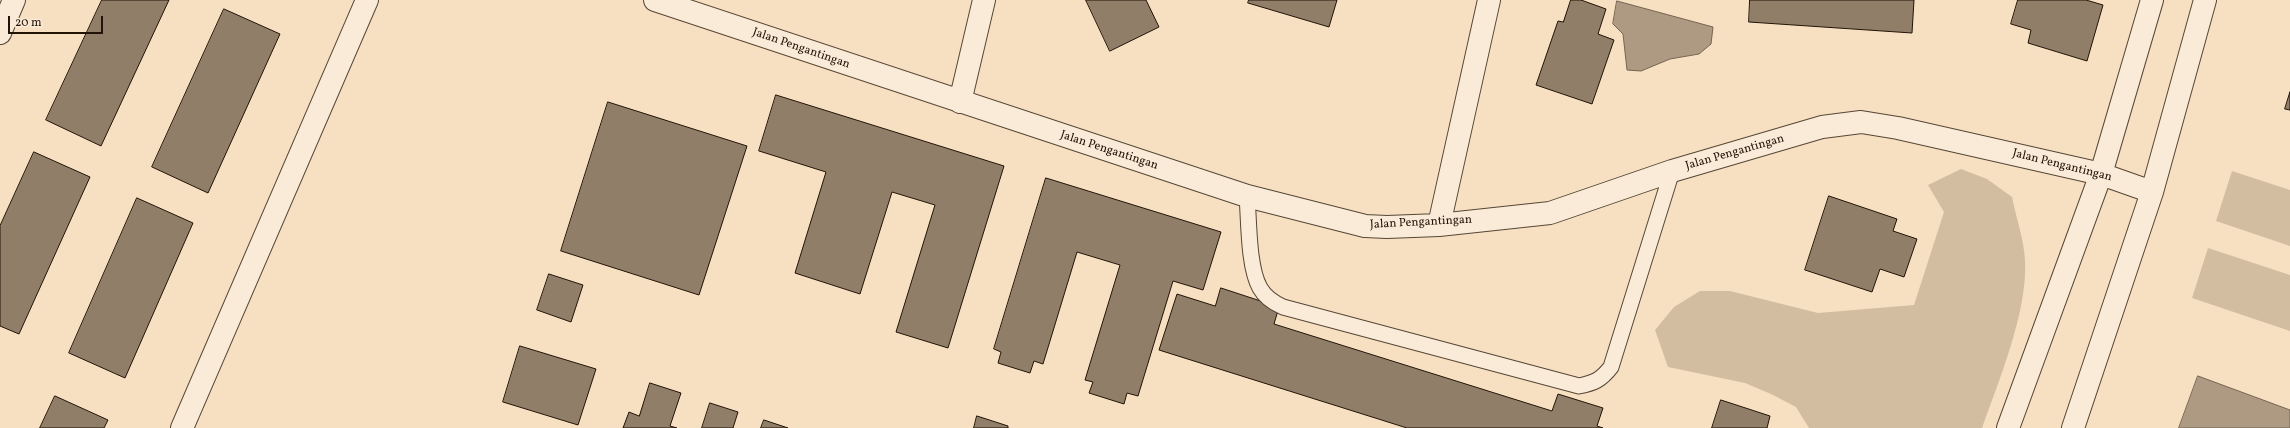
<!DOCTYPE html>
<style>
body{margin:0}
#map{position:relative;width:2290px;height:428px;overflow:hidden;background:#f6e0c1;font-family:Vollkorn,serif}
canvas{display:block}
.scale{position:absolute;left:8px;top:16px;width:95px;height:18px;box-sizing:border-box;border:2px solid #221307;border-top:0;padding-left:5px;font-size:12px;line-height:14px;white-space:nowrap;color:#221307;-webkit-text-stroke:3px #f9ebd7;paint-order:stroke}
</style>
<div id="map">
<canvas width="2290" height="428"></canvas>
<div class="scale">20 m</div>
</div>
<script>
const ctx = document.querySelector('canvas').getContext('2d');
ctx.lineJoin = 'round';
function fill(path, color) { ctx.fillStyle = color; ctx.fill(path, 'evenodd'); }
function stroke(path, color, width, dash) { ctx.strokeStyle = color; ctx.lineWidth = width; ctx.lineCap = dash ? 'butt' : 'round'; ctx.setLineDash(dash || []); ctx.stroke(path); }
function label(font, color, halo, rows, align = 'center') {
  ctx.font = font + ' Vollkorn,serif'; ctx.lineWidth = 3; ctx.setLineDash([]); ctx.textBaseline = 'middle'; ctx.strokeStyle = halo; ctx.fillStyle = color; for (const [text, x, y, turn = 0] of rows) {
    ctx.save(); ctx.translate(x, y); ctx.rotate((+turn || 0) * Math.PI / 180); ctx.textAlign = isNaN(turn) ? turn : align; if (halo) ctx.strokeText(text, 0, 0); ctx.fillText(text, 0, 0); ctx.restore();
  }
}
const green = new Path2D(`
 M1961,169l26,10 25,18c4,20 12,43 13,63 3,51 -26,120 -43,168h-173l-13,-21 -25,-13 -26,-11 -77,-16 -13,-37 19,-23 26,-16h30l88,22 96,-8 30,-93 -16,-27z
 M2232,171l58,19v56l-74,-25z
 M2208,248l82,27v56l-98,-33z`);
const water = new Path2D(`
 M1617,1l96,26 -2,17 -12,10 -29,5 -29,12 -14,-1 -4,-36 -10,-10z
 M2198,376l92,34v18h-111z`);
const building = new Path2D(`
 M102,0h67l-68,146 -55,-26z
 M1086,0h60l13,27 -49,24z
 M1249,0h88l-8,27 -81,-24z
 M1571,0h10l25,9 -8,25 16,6 -22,64 -56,-19 22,-64 5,1z
 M1750,0h164l-2,33 -163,-11z
 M2018,0h68l17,5 -16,56 -59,-18 3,-13 -20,-6z
 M224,9l56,25 -72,159 -56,-26z
 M2290,92v18l-5,-1z
 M776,95l228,71 -56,182 -52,-16 39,-127 -43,-13 -32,102 -65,-21 31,-101 -67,-21z
 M608,102l139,44 -48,149 -138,-44z
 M34,152l56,25 -71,157 -19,-8v-100z
 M1046,178l175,54 -18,58 -30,-9 -35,115 -11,-3 -3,11 -35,-11 4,-11 -8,-2 35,-115 -43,-13 -34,112 -9,-3 -4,12 -32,-10 3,-11 -7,-3z
 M1829,196l68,23 -4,12 24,8 -13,38 -24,-8 -8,23 -67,-22z
 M137,198l56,25 -68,155 -56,-25z
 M549,274l34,11 -12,37 -34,-12z
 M1221,288l58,19 -5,17 278,87 6,-17 45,14 -6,18 6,2h-196l-248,-78 18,-56 38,12z
 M520,346l76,23 -18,56 -75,-23z
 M650,383l31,10 -11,33 7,2h-54l6,-16 10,4z
 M55,396l53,24 -4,8h-64z
 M1721,400l49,16 -3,12h-55z
 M710,403l28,9 -5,16h-31z
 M977,416l31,10v2h-34z
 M764,420l24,8h-27z`);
const service = new Path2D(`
 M1247,196c2,24 1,71 13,92 5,9 14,15 23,19l296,79c15,-3 22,-6 32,-19l61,-196`);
const minor = new Path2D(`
 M655,0l592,196 118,30 22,1 52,-2 111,-12 122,-42 150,-44 39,-5 37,6 203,46 51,18
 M0,33l14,-33
 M960,102l24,-102
 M1439,225l50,-225
 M182,428l185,-428
 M2008,428l93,-254 51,-174
 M2073,428l79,-236 53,-192`);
const streetNames = [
 ["Jalan Pengantingan",801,49,19],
 ["Jalan Pengantingan",1109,151,18],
 ["Jalan Pengantingan",1735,153,-16],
 ["Jalan Pengantingan",2062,166,14],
 ["Jalan Pengantingan",1421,223,-3]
];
fill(green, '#d2bda1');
fill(water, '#ae9a82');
stroke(water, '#766451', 1);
fill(building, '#907e68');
stroke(building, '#221307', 1);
stroke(service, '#574636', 17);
stroke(minor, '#574636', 24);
stroke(service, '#f9ebd7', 15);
stroke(minor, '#f9ebd7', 22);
label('12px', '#221307', '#f9ebd7', streetNames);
</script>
